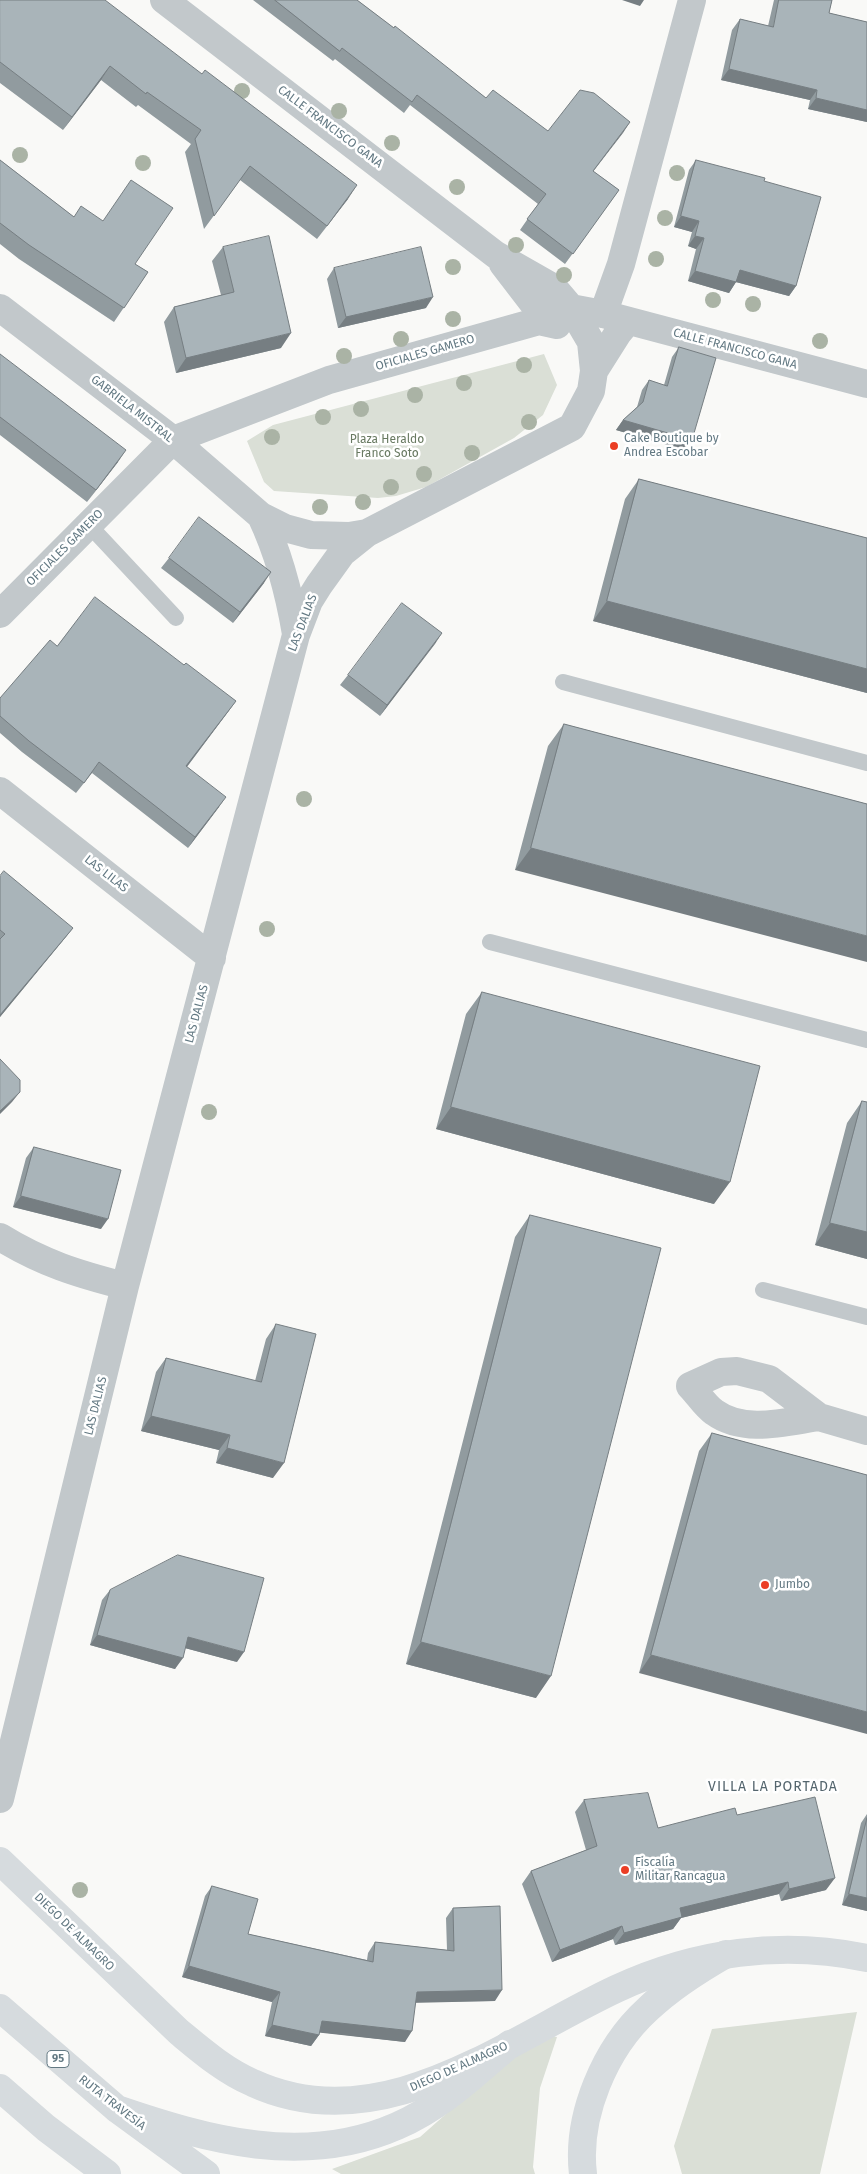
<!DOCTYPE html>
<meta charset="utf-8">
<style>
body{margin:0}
canvas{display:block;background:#f9f9f7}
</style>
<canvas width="867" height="2174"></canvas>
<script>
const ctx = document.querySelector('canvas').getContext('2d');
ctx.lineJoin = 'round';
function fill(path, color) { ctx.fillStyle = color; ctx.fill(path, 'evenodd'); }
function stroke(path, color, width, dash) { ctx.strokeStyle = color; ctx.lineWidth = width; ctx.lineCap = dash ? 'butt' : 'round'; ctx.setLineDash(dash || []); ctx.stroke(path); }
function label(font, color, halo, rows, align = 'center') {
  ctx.font = font + ' "Fira Sans",sans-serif'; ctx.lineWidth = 5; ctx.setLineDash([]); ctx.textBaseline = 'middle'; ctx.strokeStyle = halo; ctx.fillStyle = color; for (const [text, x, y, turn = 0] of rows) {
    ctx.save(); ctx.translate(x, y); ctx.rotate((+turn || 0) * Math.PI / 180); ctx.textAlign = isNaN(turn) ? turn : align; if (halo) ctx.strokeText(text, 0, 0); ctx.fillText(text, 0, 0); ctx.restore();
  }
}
const green = new Path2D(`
 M544,354l13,31 -14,30 -29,23 -88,49 -30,9 -18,2 -104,-7 -10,-9 -17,-41 26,-16z
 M857,2012l-37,162h-138l-8,-28 38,-117z
 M542,2035l15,2 -17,51 -7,79 2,7h-194l-9,-5 88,-32 61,-54z`);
const lane = new Path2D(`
 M88,524l88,94
 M563,682l304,81
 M490,942l377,98
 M763,1290l104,27`);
const street = new Path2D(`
 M503,264l33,43 3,14 18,4
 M0,308l173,132 88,76 24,12 26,7 38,1 18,-3
 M603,314l18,-50 71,-264
 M594,371l24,-38 10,-12
 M261,516c18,38 28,76 35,118
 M0,614l173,-174 156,-60 210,-59 32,-13 32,6 264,70
 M0,791l212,167
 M0,1237c42,26 78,37 125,49
 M819,1417c-34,5 -75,17 -105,-5 -9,-6 -16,-18 -24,-26l31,-14 16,-1 32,8 50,38 48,14
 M0,1799l125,-513 171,-651 13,-34 10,-16 23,-32 25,-20 205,-106 19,-36 3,-20 -3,-29 -20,-34 -17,-20 -58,-33 -332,-255`);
const secondary = new Path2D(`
 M0,1861l179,171c23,19 46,39 74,51 128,59 252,-42 363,-94 79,-37 165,-49 251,-31`);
const highway = new Path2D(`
 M0,2008l117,101 89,65
 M0,2088l46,40 61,46
 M117,2109c91,31 187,58 280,17 43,-18 78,-52 113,-82
 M583,2174c-7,-58 22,-126 65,-165 23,-22 50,-39 78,-55`);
const trees = [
 [242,91],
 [339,111],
 [392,143],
 [20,155],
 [143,163],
 [677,173],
 [457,187],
 [665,218],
 [516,245],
 [656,259],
 [453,267],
 [564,275],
 [713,300],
 [753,304],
 [453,319],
 [401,339],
 [820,341],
 [344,356],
 [524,365],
 [464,383],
 [415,395],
 [361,409],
 [323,417],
 [529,422],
 [272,437],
 [472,453],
 [424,474],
 [391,487],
 [363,502],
 [320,507],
 [304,799],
 [267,929],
 [209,1112],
 [80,1890]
];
const wall = new Path2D(`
 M0,0l348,199 -31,40 -77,-59 -36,49 -19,-77 6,-8 -53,-39 -2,2 -35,-27 -38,50 -63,-47z
 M253,0h104l129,98 62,33 82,-9 -37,49 26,19 -54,74 -45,-34 18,-26 -128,-99 -6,8 -69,-54 -2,2z
 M774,0h58l-3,13 38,9v100l-59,-13 2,-9 -89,-20 11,-50 8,-11 28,7z
 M0,160l135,104 13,8 -34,50 -95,-63 -19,-15z
 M696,160l100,126 -7,10 -53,-14 -7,11 -41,-12 8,-32 -8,-3 4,-14 -18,-5 15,-57z
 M223,247l58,101 -105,25 -12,-51 10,-15 47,-12 -9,-34z
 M334,268l92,40 -88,20 -11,-49z
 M679,347l13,93 -7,10 -69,-20 7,-10 14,-13 5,-17 7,-10 15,5 8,-28z
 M0,354l118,108 -31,40 -87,-67z
 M639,479l228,59v155l-274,-72 32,-122z
 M169,558l95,25 -31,40 -72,-55z
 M442,633l-62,83 -40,-31 8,-10z
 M57,646l127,19 52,36 -49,66 32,40 -31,41 -96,-75 -16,20 -54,-41 -22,-19v-35z
 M564,724l303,80 -352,66 33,-124z
 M0,876l73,52 -8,10 -65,79z
 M482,992l232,212 -278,-75 30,-115z
 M862,1101l5,158 -52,-14 32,-122z
 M34,1147l67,82 -88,-22 13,-49z
 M530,1215l6,483 -130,-34 109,-427z
 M276,1324l-3,154 -57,-15 3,-13 -78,-19 15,-59 10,-14 89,23 11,-42z
 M712,1433l155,42 -228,198 60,-222z
 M110,1590l127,72 -52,-14 -10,21 -85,-24 12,-45z
 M584,1800l74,28 79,-13 89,75 -45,11 -2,-7 -98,24 -8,11 -58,16 -2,-6 -61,23 -30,-78 9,-13 55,-21 -11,-38z
 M867,1814v97l-25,-6 19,-82z
 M212,1886l36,48 119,26 1,-7 7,-11 72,8 -1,-32 7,-10 42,93 -79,1 -11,40 -86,-10v3l-8,11 -46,-10 7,-34 -90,-25 23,-81z`);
const shadedWall = new Path2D(`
 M622,0h22l-4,6z
 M110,66l-9,14 -38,50 9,-13z
 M729,69l88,21 -7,10 -89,-20z
 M816,98l51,12v12l-59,-13z
 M630,122l-7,11 -38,49 8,-11z
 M357,185l-9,14 -31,40 10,-13z
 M681,216l18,5 -7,11 -18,-5z
 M695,236l9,2 -8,11 -8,-3z
 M740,270l56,16 -7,10 -57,-15z
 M695,271l41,11 -7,11 -41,-12z
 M433,297l-7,11 -88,20 8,-11z
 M291,333l-10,15 -105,25 10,-15z
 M623,420l69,20 -7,10 -69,-20z
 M126,450l-8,12 -31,40z
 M271,572l-7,11 -31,40 7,-11z
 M607,601l260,68v24l-274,-72z
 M442,633l-7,11 -55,72 7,-11z
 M236,701l-8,11 -49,65 7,-11z
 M226,797l-7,10 -31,41 7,-11z
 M531,848l336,88v26l-352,-92z
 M73,928l-8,10 -65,79v-2z
 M20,1092l-8,10 -12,12v-3z
 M451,1107l279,75 -16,22 -278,-75z
 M21,1196l87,23 -7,10 -88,-22z
 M830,1223l37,9v27l-52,-14z
 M151,1416l79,19 -11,15 -78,-19z
 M227,1448l57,15 -11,15 -57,-15z
 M97,1635l86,23 -8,11 -85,-24z
 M188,1637l56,15 -7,10 -56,-15z
 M421,1642l130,34 -15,22 -130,-34z
 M651,1655l216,57v22l-228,-61z
 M835,1878l-9,12 -45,11 8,-12z
 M788,1882l-9,12 -98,24 -8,11 -58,16 9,-12 56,-25z
 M849,1894l18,4v13l-25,-6z
 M622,1926l-9,13 -61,23 8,-12z
 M189,1966l91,26 -8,10 -90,-25z
 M502,1990l-7,11 -86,2 8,-11z
 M322,2021l90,10 -7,11 -91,-10z
 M272,2025l47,10 -8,11 -46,-10z`);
const building = new Path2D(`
 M0,0h105l97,74 3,-4 152,115 -30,41 -77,-60 -36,50 -19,-77 6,-9 -54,-38 -1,2 -36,-28 -38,51 -72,-55z
 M275,0h82l37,28 1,-2 91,72 7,-8 55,41 32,-41 14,3 36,29 -37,49 26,19 -46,64 -46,-35 19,-25 -129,-99 -5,7 -70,-54 -2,3z
 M779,0h53l-3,13 38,9v88l-51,-12 1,-8 -88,-21 11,-50 33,8z
 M0,160l74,57 7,-11 22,15 28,-41 42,28 -38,56 13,8 -24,36 -95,-63 -29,-22z
 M696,160l69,18 -1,3 57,16 -25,89 -56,-16 -4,12 -41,-11 9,-33 -9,-2 4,-15 -18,-5z
 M269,236l22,97 -105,25 -12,-51 60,-15 -11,-45z
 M421,247l12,50 -87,20 -12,-49z
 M679,347l37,11 -24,82 -69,-20 20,-18 6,-22 18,6z
 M0,354l126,96 -30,40 -96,-73z
 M639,479l228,59v131l-260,-68z
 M199,517l72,55 -31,40 -71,-54z
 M95,597l89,68 2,-2 50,38 -50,65 40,31 -31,40 -96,-75 -15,21 -55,-42 -29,-25v-18l50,-58 7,6z
 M402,603l40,30 -55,72 -39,-30z
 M564,724l303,80v132l-336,-88z
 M4,871l69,57 -73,87v-76l5,-5 -5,-4v-54z
 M482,992l278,74 -30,116 -279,-75z
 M0,1059l20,21v12l-20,19z
 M862,1101l5,1v130l-37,-9z
 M34,1147l87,23 -13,49 -87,-23z
 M530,1215l131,33 -110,428 -130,-34z
 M276,1324l40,10 -32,129 -57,-15 3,-13 -79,-19 15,-58 95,24z
 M712,1433l155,42v237l-216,-57z
 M178,1555l86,23 -20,74 -56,-15 -5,21 -86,-23 13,-45z
 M648,1793l10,35 77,-20 2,7 78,-18 20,81 -46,11 -1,-7 -108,26 2,9 -58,16 -2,-7 -62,24 -29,-79 66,-25 -13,-46z
 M867,1818v80l-18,-4z
 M212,1886l46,13 -10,35 125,28 2,-20 79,9 -1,-43 47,-2 2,84 -85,2 -5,39 -90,-10 -3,14 -47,-10 8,-33 -91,-26z`);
const markers = [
 [614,446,5,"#eb3e25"],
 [765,1585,5,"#eb3e25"],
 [625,1870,5,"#eb3e25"]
];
const shields = [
 [58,2059,22]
];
const shieldNames = [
 ["95",58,2059]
];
const streetNames = [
 ["CALLE FRANCISCO GANA",330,127,37],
 ["CALLE FRANCISCO GANA",735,349,15],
 ["OFICIALES GAMERO",425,353,-16],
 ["GABRIELA MISTRAL",132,409,38],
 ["OFICIALES GAMERO",65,548,-45],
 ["LAS DALIAS",303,623,-69],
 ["LAS LILAS",106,874,38],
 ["LAS DALIAS",197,1014,-75],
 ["LAS DALIAS",96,1406,-76],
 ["DIEGO DE ALMAGRO",74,1932,44],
 ["DIEGO DE ALMAGRO",459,2067,-24],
 ["RUTA TRAVESÍA",112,2103,38]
];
const poiNames = [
 ["Cake Boutique by",624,439],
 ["Andrea Escobar",624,453],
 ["Jumbo",775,1585],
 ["Fiscalía",635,1863],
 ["Militar Rancagua",635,1877]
];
const parkNames = [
 ["Plaza Heraldo",387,440],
 ["Franco Soto",387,454]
];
const neighbourhoodNames = [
 ["VILLA LA PORTADA",773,1787]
];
fill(green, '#dadfd6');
stroke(lane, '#c2c8cb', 16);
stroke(street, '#c2c8cb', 28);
stroke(secondary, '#d6dbde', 28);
stroke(highway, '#d6dbde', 28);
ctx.fillStyle = '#aab3a5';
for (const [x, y] of trees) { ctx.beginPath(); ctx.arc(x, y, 8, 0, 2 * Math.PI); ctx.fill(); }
fill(wall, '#919b9f');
fill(shadedWall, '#767e82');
fill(building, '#a9b4b9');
stroke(building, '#767e82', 1);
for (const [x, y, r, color] of markers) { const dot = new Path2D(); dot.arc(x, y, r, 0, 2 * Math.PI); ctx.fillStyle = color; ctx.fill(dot); stroke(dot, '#fff', 2); }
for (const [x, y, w] of shields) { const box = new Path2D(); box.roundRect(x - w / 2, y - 8.5, w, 17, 4); ctx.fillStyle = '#fff'; ctx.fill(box); stroke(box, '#637983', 1); }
label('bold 11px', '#637983', null, shieldNames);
label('12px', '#637983', '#fff', streetNames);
label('12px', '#637983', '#fff', poiNames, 'left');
label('12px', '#697a62', '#fff', parkNames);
ctx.letterSpacing = '1px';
label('14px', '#55666e', '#fff', neighbourhoodNames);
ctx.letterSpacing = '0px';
</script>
